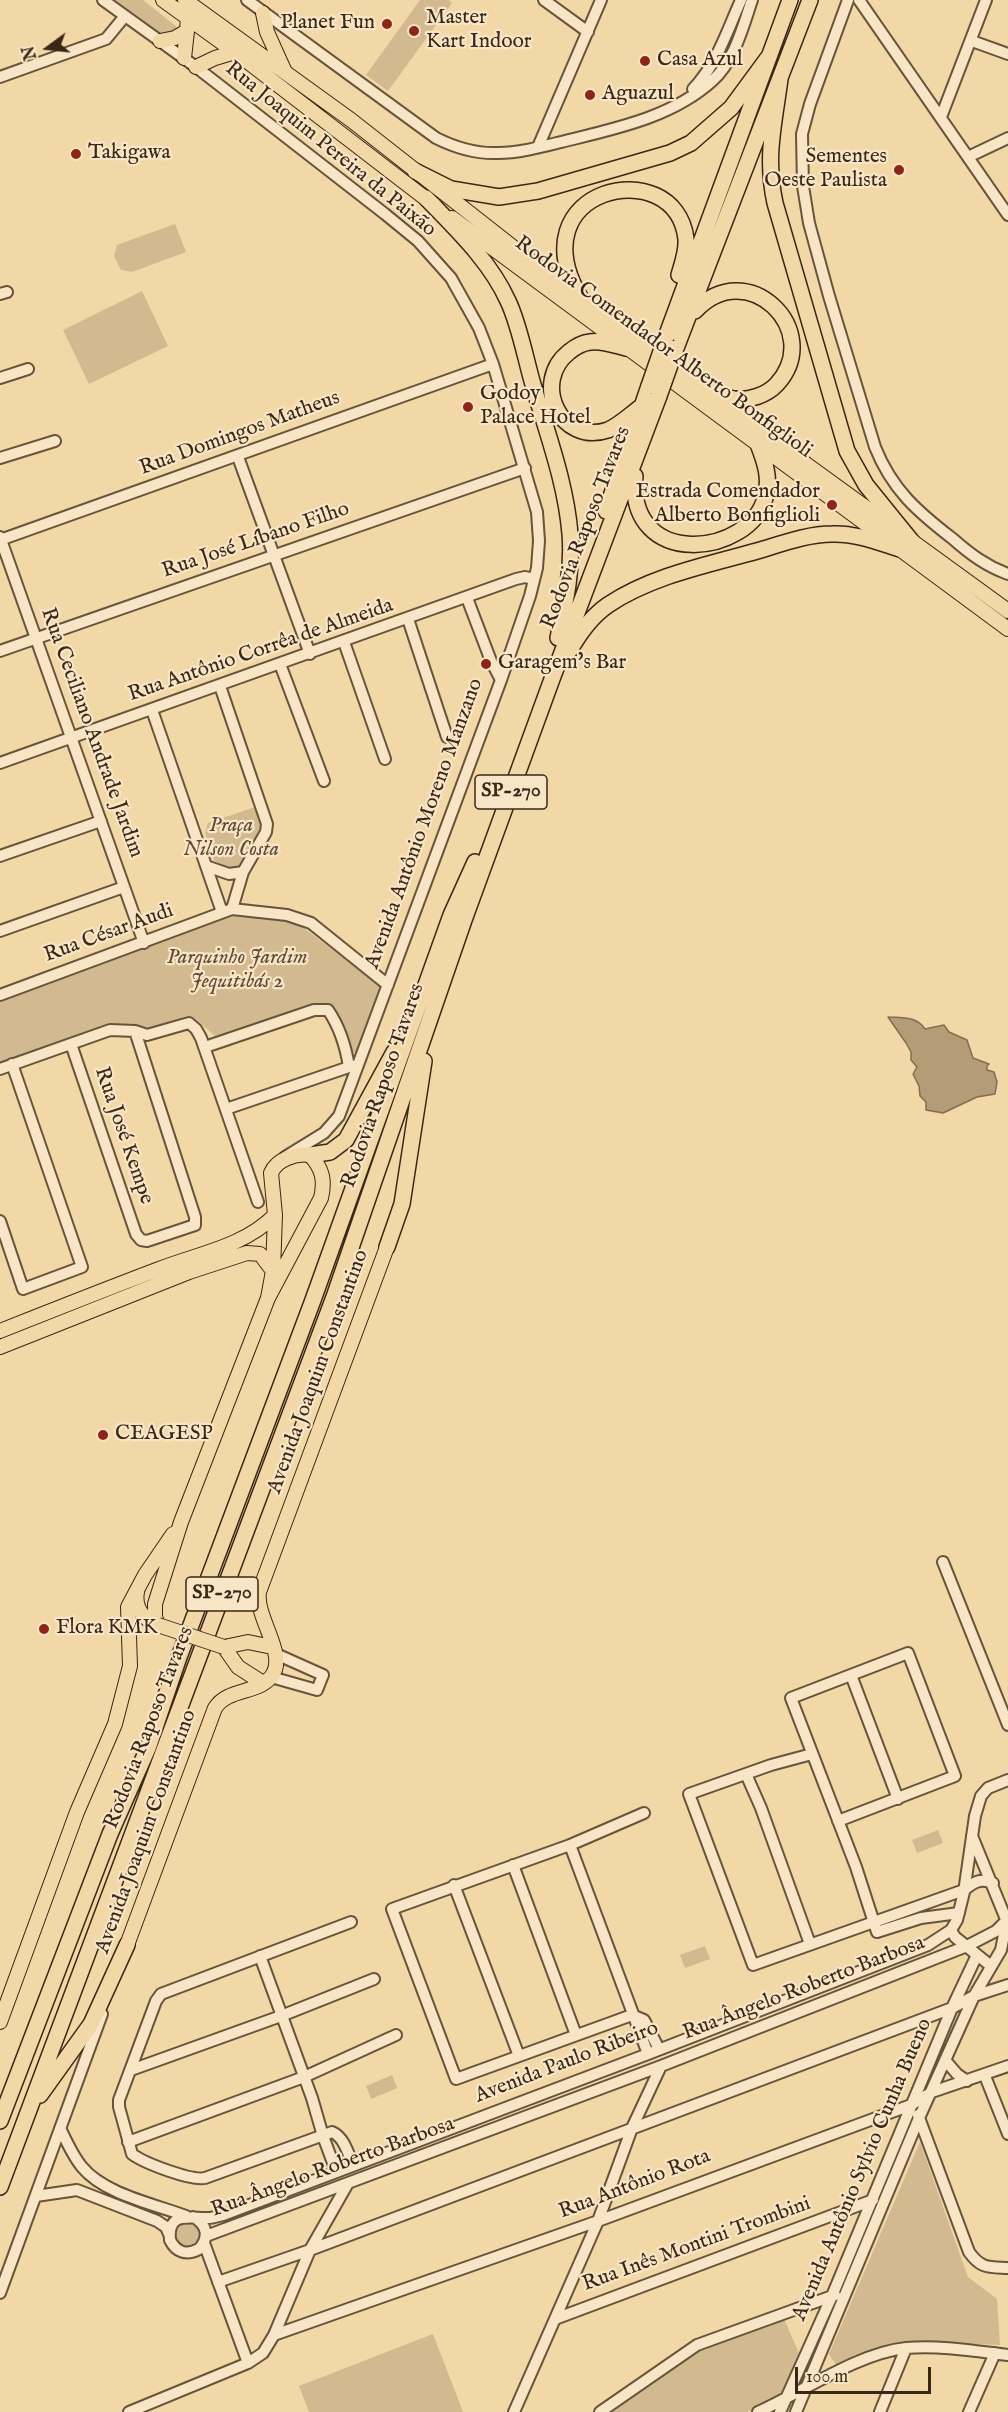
<!DOCTYPE html>
<meta charset="utf-8">
<style>
body{margin:0}
#map{position:relative;width:1008px;height:2412px;overflow:hidden;background:#f2d7a7;font-family:"IM FELL English",serif}
canvas{display:block}
.north{position:absolute;left:18px;top:18px;width:60px;height:60px;-webkit-text-stroke:4px #f7e5c6;paint-order:stroke;rotate:255deg;font-size:16px;font-weight:700;line-height:24px;text-align:center;color:#392817}
.north::after{content:'';display:block;margin:auto;width:21px;height:27px;background:#392817;clip-path:polygon(50% 0,100% 100%,50% 72%,0 100%)}
.scale{position:absolute;left:795px;top:2367px;width:136px;height:27px;box-sizing:border-box;border:3px solid #392817;border-top:0;padding-left:8px;font-size:18px;line-height:21px;white-space:nowrap;color:#392817;-webkit-text-stroke:4px #f7e5c6;paint-order:stroke}
</style>
<div id="map">
<canvas width="1008" height="2412"></canvas>
<div class="north">N</div>
<div class="scale">100 m</div>
</div>
<script>
const ctx = document.querySelector('canvas').getContext('2d');
ctx.lineJoin = 'round';
function fill(path, color) { ctx.fillStyle = color; ctx.fill(path, 'evenodd'); }
function stroke(path, color, width, dash) { ctx.strokeStyle = color; ctx.lineWidth = width; ctx.lineCap = dash ? 'butt' : 'round'; ctx.setLineDash(dash || []); ctx.stroke(path); }
function label(font, color, halo, rows, align = 'center') {
  ctx.font = font + ' "IM FELL English",serif'; ctx.lineWidth = 4.5; ctx.setLineDash([]); ctx.textBaseline = 'middle'; ctx.strokeStyle = halo; ctx.fillStyle = color; for (const [text, x, y, turn = 0] of rows) {
    ctx.save(); ctx.translate(x, y); ctx.rotate((+turn || 0) * Math.PI / 180); ctx.textAlign = isNaN(turn) ? turn : align; if (halo) ctx.strokeText(text, 0, 0); ctx.fillText(text, 0, 0); ctx.restore();
  }
}
const green = new Path2D(`
 M109,0h34l34,27 -4,7 -12,4z
 M420,0h29l3,3 -64,88 -22,-16z
 M175,224l11,28 -54,20 -11,-2 -7,-14 3,-11z
 M142,291l26,55 -79,38 -26,-54z
 M255,807l5,1 3,13 -2,5 -18,38 -11,6 -8,-2 -10,-8 -9,-27 3,-10z
 M230,914l56,5 11,4 83,62 -23,67 -6,1 -15,-41 -10,-6 -8,-1 -101,33 -21,-19 -9,-3 -37,12 -36,-4 -114,40v-62z
 M938,1830l5,13 -26,10 -5,-13z
 M705,1946l5,13 -25,9 -5,-13z
 M392,2075l5,13 -26,11 -5,-13z
 M920,2142l48,135 29,22 3,46 -97,-4 -67,24 -7,-11z
 M175 2234a12 12 0 1 1 24 0a12 12 0 1 1-24 0Z
 M784,2319l15,34 -18,42 -34,17h-137l88,-60z
 M433,2334l30,78h-154l-10,-26z`);
const water = new Path2D(`
 M888,1017c13,1 29,-1 37,12l19,-4 5,7 18,8 6,18 16,6 -2,2v4l7,2 3,10 -2,12 -18,3 -34,16 -17,-3v-8l-6,-6 -1,-10 -6,-12 4,-7 -6,-7v-8l-5,-9z`);
const minor = new Path2D(`
 M103,0l93,67 189,147 33,27 33,37 28,50 14,36 44,148 2,29 -2,27 -7,28 -29,84 -162,436 -15,17 -39,24
 M247,0l189,138c20,10 40,16 62,15 21,0 43,-6 63,-11 52,-13 110,-24 151,-61 22,-19 31,-54 40,-81
 M544,0l44,32
 M848,0l-38,104 -8,30 1,52 6,37 20,73 46,151c17,43 43,65 78,92 17,15 33,27 55,35
 M859,0l149,215
 M972,41l36,13
 M0,77l106,-38 19,-23
 M693,89c24,-25 34,-58 48,-89
 M941,117l45,-117
 M538,147l63,-147
 M968,157l40,-19
 M0,294l7,-2
 M0,378l28,-9
 M238,457l72,197
 M0,458l55,-17
 M0,537l144,406
 M0,540l493,-176
 M467,598l24,63 10,19
 M408,619l39,118
 M344,642l41,117
 M0,651l525,-183
 M280,664l44,117
 M220,686l47,138 -1,8 -23,40 -11,37
 M152,710l70,202
 M0,763l516,-184 9,-2 9,2
 M0,856l101,-35
 M206,866l23,8 14,-2
 M0,931l124,-44
 M0,995l232,-86 55,6 24,8 77,62
 M71,1044l65,190 5,6 6,1 48,-16v-8l-60,-186
 M205,1047l109,-37h14c11,16 18,38 21,57l9,-2
 M0,1069l110,-39 25,1 12,4 42,-12 7,6 5,9 57,164
 M226,1109l123,-42
 M0,1221l23,68 59,-22 -70,-203
 M943,1562l65,163
 M851,1675l47,124
 M271,1677l46,13 6,-15 -47,-21
 M812,1754l-41,11 -82,29 64,171 211,-75c10,-8 16,-12 29,-7
 M746,1774l15,34 49,136
 M644,1813l-74,32 -178,64 64,170 176,-64 12,5 15,29
 M838,1821l117,-45 -47,-123 -117,45 65,169 21,65 44,-14 38,-5
 M972,1836l36,88
 M570,1845l78,209
 M513,1865l63,170
 M454,1885l65,171
 M351,1922l-190,72 -5,7 -37,99v7l13,47c12,9 59,27 73,24l127,-46c12,5 16,21 21,33
 M951,1930l4,7 36,29
 M260,1956l52,142 11,38 13,35
 M945,2060l12,14 10,7
 M131,2070l150,-54 93,-37
 M985,2076l23,58
 M918,2115l51,137c12,17 20,15 39,16
 M61,2130c6,13 12,26 21,37 22,27 72,37 104,49
 M128,2142l176,-65 92,-42
 M36,2196l41,-6 80,31 9,6 3,7
 M193,2217c14,7 17,20 6,32 -13,7 -23,3 -29,-9 -3,-30 21,-21 39,-22 4,0 9,-2 14,-3l425,-161 280,-109 23,-15 6,-10 7,-28 11,-76 6,-20 7,-8 20,-8
 M206,2236l455,-170 306,-120 29,-15 11,-11
 M204,2243l44,120
 M218,2282l92,-32 642,-242 22,-12 34,-11
 M0,2293l102,-279
 M555,2319l318,-119
 M274,2335l324,-114 313,-116 21,-13 76,-26
 M129,2412l119,-49 15,-10 11,-18 36,-85 37,-65
 M514,2412l84,-191 34,-93 29,-62
 M600,2412l97,-67 138,-50
 M758,2412c45,-20 100,-59 148,-64 33,-3 69,3 102,7
 M780,2412l52,-116 120,-288 25,-53
 M796,2412l123,-294 55,-122 27,-46 6,-30
 M880,2412l26,-64
 M969,2412l26,-59`);
const major = new Path2D(`
 M163,0l72,52 199,153
 M185,0l166,120 232,182 425,309
 M263,13l4,19 18,40
 M160,41l15,-3 12,-7 1,-14
 M184,58l3,-27
 M196,67l19,-9 20,-6
 M452,218l556,411
 M0,1331c53,-21 106,-42 159,-62 39,-15 86,-23 116,-54
 M0,1347l189,-75 58,-19 13,1 13,17
 M137,1592c-3,16 7,28 21,33
 M158,1625l-3,-8v-13l26,-82 87,-224 53,-100c4,-17 2,-29 -11,-43 -14,-2 -33,4 -39,18l4,42 -2,56 -5,27
 M263,1683l-25,-16 -14,-20 24,-5 24,5
 M127,1945l88,-237c13,-20 42,-14 56,-31 18,-21 -16,-59 -12,-85l128,-345
 M0,2022l77,-210 38,-88 15,-58 -2,-59 17,-32 28,-41`);
const highway = new Path2D(`
 M780,79c-6,46 -15,78 -5,124l72,248 19,34 47,58
 M415,171l36,18 48,8 39,-6 132,-38 21,-10 40,-35 39,-53
 M426,198c30,31 64,63 82,103 12,25 18,61 26,87 14,48 32,96 36,146 3,35 -5,70 -12,104
 M583,302c-72,-115 93,-151 103,-63 1,13 -4,25 -7,36
 M695,311c52,-57 130,20 82,73 -10,11 -28,17 -43,15 -11,-2 -24,-8 -35,-12
 M666,337l124,-337
 M626,348c-12,-3 -24,-8 -36,-6 -8,1 -15,5 -21,10 -38,30 -9,94 39,78 12,-5 23,-16 34,-24
 M676,348l134,-348
 M635,476c-8,95 115,80 130,22 6,-19 0,-36 -7,-54
 M606,511l43,-125
 M570,650c9,-16 22,-34 38,-45 43,-29 99,-40 149,-54 24,-7 50,-17 75,-17 25,-1 48,9 71,16
 M310,1155l20,-3 16,-12 48,-88
 M387,1247l15,-43 22,-143
 M40,2095l51,-71 36,-79
 M0,2121l110,-287 38,-86 31,-91 134,-357 138,-385 24,-53
 M0,2187l334,-890 130,-377 88,-241 107,-283`);
const majorBridge = new Path2D(`
 M158,1625l66,22`);
const highwayBridge = new Path2D(`
 M649,386l17,-49
 M659,396l17,-48`);
const markers = [
 [387,24,6,"#8f2418"],
 [414,31,6,"#8f2418"],
 [645,61,6,"#8f2418"],
 [590,95,6,"#8f2418"],
 [76,154,6,"#8f2418"],
 [899,170,6,"#8f2418"],
 [468,407,6,"#8f2418"],
 [832,505,6,"#8f2418"],
 [486,664,6,"#8f2418"],
 [103,1435,6,"#8f2418"],
 [44,1629,6,"#8f2418"]
];
const shields = [
 [511,792,72],
 [222,1594,72]
];
const shieldNames = [
 ["SP-270",511,792],
 ["SP-270",222,1594]
];
const poiNames = [
 ["Master",426,19],
 ["Kart Indoor",426,43],
 ["Planet Fun",375,24,"right"],
 ["Casa Azul",657,61],
 ["Aguazul",602,95],
 ["Takigawa",88,154],
 ["Sementes",887,158,"right"],
 ["Oeste Paulista",887,182,"right"],
 ["Godoy",480,395],
 ["Palace Hotel",480,419],
 ["Estrada Comendador",820,493,"right"],
 ["Alberto Bonfiglioli",820,517,"right"],
 ["Garagem's Bar",498,664],
 ["CEAGESP",115,1435],
 ["Flora KMK",56,1629]
];
const streetNames = [
 ["Rua Joaquim Pereira da Paixão",330,150,39],
 ["Rodovia Comendador Alberto Bonfiglioli",663,348,36],
 ["Rua Domingos Matheus",240,434,-20],
 ["Rodovia Raposo Tavares",587,528,-69],
 ["Rua José Líbano Filho",256,541,-19],
 ["Rua Antônio Corrêa de Almeida",261,651,-19],
 ["Rua Ceciliano Andrade Jardim",91,733,70],
 ["Avenida Antônio Moreno Manzano",425,824,-70],
 ["Rua César Audi",109,934,-20],
 ["Rodovia Raposo Tavares",384,1086,-71],
 ["Rua José Kempe",123,1136,71],
 ["Avenida Joaquim Constantino",319,1372,-70],
 ["Rodovia Raposo Tavares",150,1728,-69],
 ["Avenida Joaquim Constantino",147,1832,-70],
 ["Rua Ângelo Roberto Barbosa",804,1989,-21],
 ["Avenida Paulo Ribeiro",567,2063,-21],
 ["Rua Ângelo Roberto Barbosa",333,2168,-20],
 ["Avenida Antônio Sylvio Cunha Bueno",863,2170,-67],
 ["Rua Antônio Rota",635,2185,-21],
 ["Rua Inês Montini Trombini",697,2245,-20]
];
const parkNames = [
 ["Praça",231,827],
 ["Nilson Costa",231,851],
 ["Parquinho Jardim",237,959],
 ["Jequitibás 2",237,983]
];
fill(green, '#d3b98f');
fill(water, '#b39c76');
stroke(water, '#826e50', 1.5);
stroke(minor, '#67543b', 14);
stroke(major, '#392817', 16);
stroke(highway, '#392817', 18);
stroke(minor, '#f7e5c6', 10);
stroke(major, '#f2d7a7', 14);
stroke(highway, '#f2d7a7', 15);
stroke(majorBridge, '#392817', 16, []);
stroke(highwayBridge, '#392817', 18, []);
stroke(majorBridge, '#f2d7a7', 14);
stroke(highwayBridge, '#f2d7a7', 15);
for (const [x, y, r, color] of markers) { const dot = new Path2D(); dot.arc(x, y, r, 0, 2 * Math.PI); ctx.fillStyle = color; ctx.fill(dot); stroke(dot, '#f7e5c6', 2); }
for (const [x, y, w] of shields) { const box = new Path2D(); box.roundRect(x - w / 2, y - 17, w, 34, 4.5); ctx.fillStyle = '#f7e5c6'; ctx.fill(box); stroke(box, '#392817', 1.5); }
label('bold 20px', '#392817', null, shieldNames);
label('21px', '#392817', '#f7e5c6', poiNames, 'left');
label('21px', '#392817', '#f7e5c6', streetNames);
label('italic 21px', '#604c35', '#f7e5c6', parkNames);
</script>
